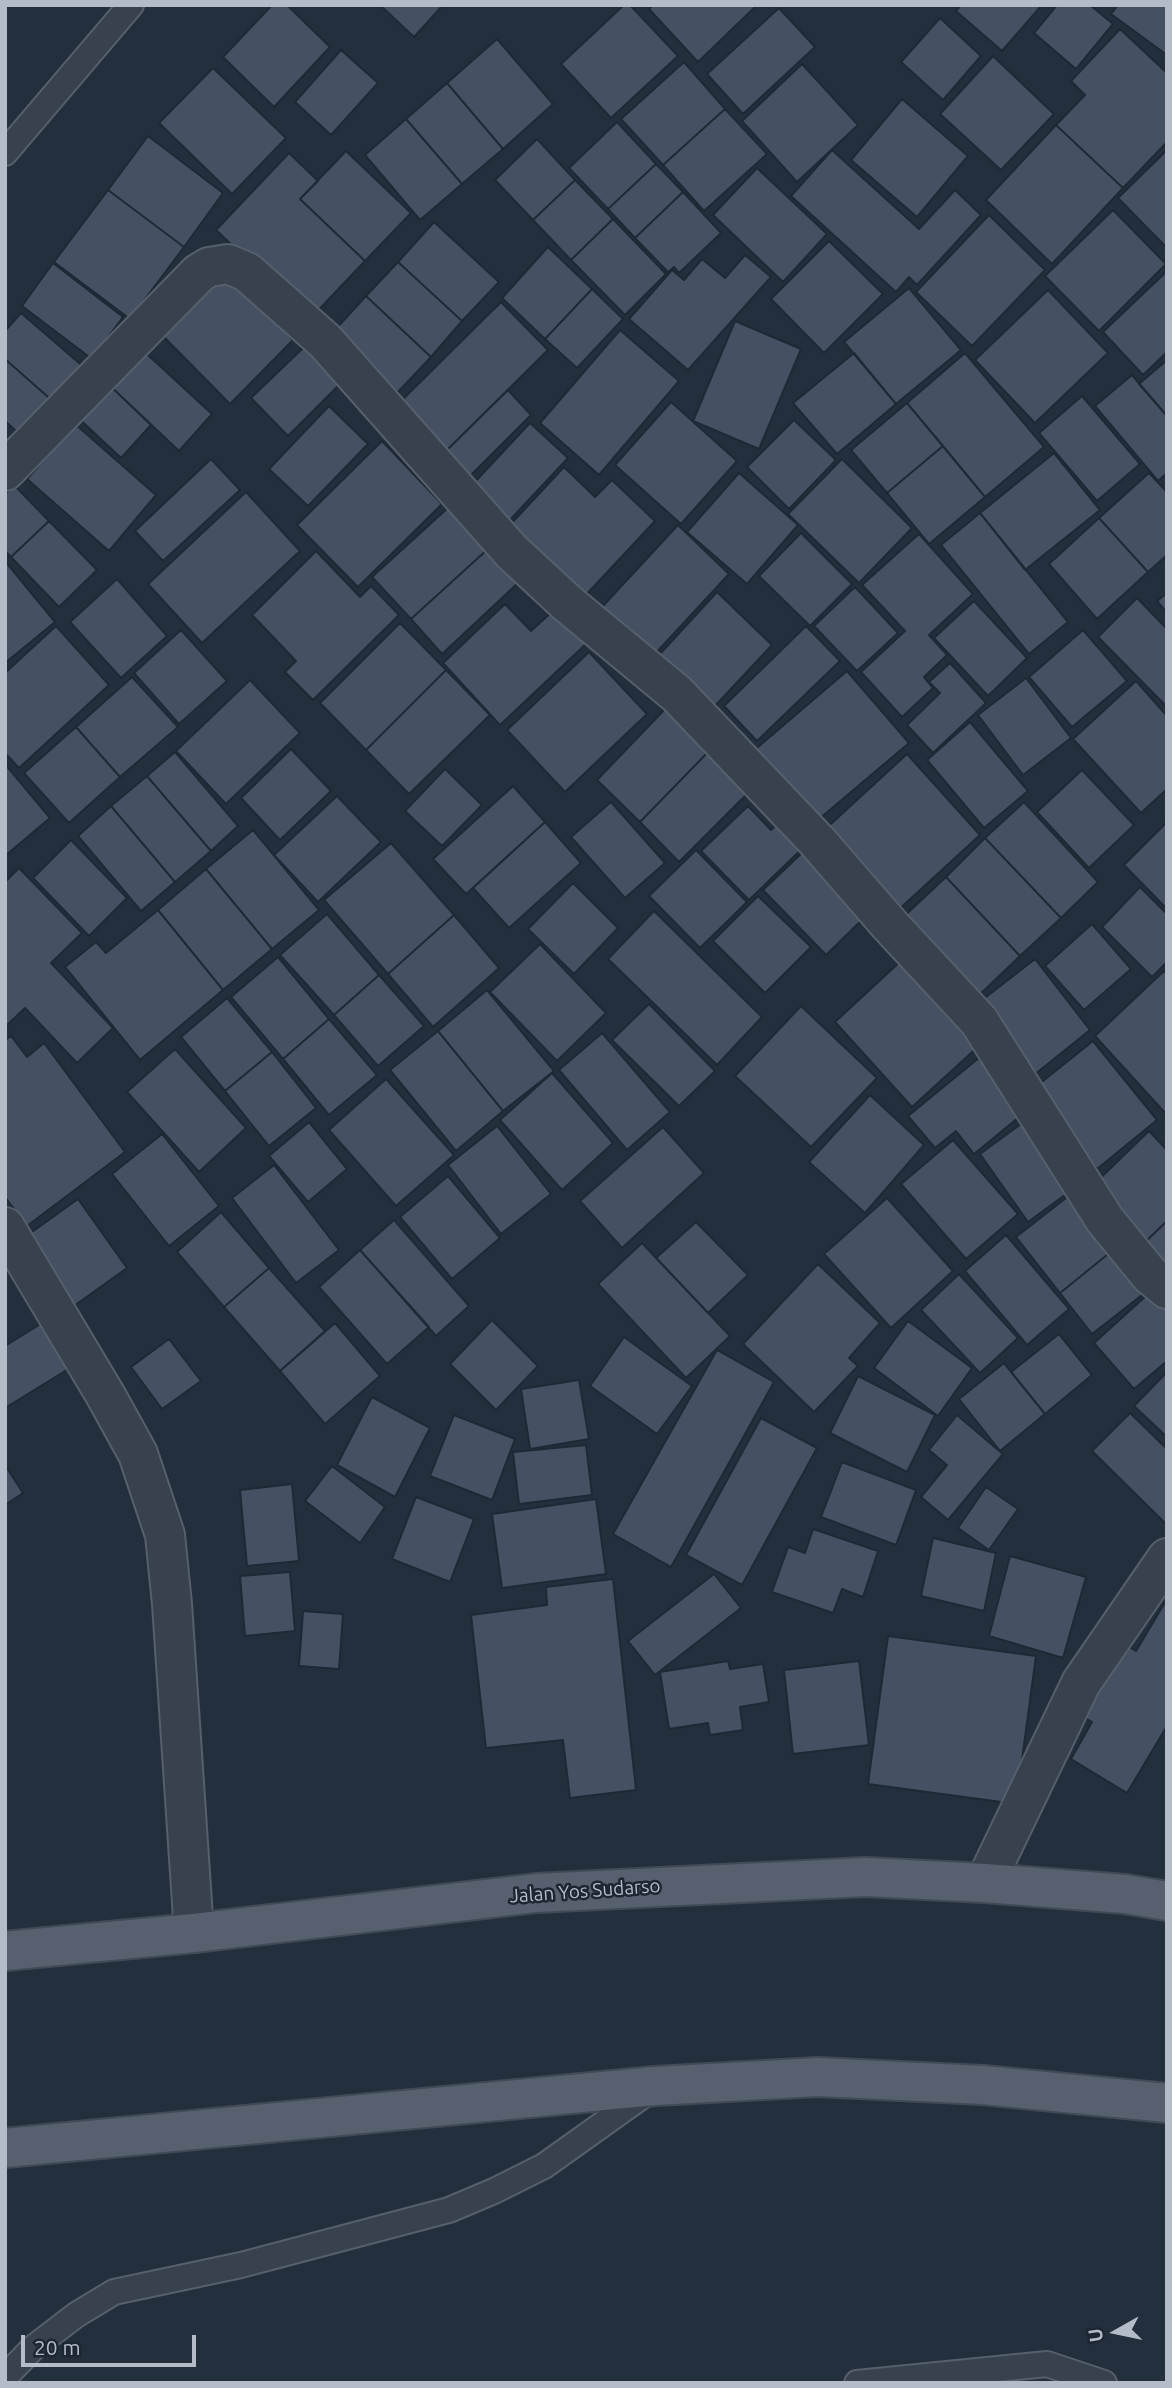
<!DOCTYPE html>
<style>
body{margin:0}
#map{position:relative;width:1172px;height:2388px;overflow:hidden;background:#242f3e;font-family:Ubuntu,sans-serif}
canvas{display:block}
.frame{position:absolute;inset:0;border:7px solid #b4bcc9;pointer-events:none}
.north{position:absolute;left:1081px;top:2297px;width:70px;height:70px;-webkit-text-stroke:5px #1d2633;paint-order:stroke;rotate:261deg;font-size:19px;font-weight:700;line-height:28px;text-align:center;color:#b4bcc9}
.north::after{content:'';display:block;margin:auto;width:24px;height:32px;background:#b4bcc9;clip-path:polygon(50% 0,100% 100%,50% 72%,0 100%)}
.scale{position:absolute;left:21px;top:2335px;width:175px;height:32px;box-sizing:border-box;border:4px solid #b4bcc9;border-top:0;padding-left:9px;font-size:21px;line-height:24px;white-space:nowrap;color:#b4bcc9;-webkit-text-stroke:5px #1d2633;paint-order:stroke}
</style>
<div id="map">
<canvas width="1172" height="2388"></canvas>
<div class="frame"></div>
<div class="north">U</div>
<div class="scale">20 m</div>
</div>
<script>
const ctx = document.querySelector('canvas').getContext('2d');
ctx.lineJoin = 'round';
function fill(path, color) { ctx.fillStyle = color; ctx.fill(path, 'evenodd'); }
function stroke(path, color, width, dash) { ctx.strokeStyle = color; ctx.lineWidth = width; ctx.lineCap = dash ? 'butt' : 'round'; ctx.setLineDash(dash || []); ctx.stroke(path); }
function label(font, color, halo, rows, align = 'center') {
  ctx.font = font + ' Ubuntu,sans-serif'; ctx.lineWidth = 5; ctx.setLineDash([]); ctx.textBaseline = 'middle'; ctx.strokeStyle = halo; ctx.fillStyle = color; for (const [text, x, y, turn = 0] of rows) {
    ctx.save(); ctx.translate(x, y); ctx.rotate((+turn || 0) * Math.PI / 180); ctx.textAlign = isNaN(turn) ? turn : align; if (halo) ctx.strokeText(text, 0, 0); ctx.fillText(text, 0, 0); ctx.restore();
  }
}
const building = new Path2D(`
 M272,5h15l43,42 -56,60 -51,-50z
 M380,5h63l-29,32z
 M624,5h6l48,51 -67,62 -50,-54z
 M653,5h104l-59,57 -49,-53z
 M961,5h81l-40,46 -46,-40z
 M1057,5h33l23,19 -37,45 -42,-36z
 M1118,5h49v50l-56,-41z
 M779,8l36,39 -72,67 -36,-40z
 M940,18l41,38 -38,44 -42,-38z
 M1120,29l47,44v69l-44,46 -67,-63 29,-30 -14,-14z
 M497,39l56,65 -50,45 -56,-66z
 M341,50l37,33 -47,52 -36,-33z
 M993,56l61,58 -53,56 -61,-56z
 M684,62l41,47 -62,56 -42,-46z
 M802,64l56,61 -61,57 -55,-61z
 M213,68l73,70 -54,56 -73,-71z
 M447,83l56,66 -41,35 -56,-65z
 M902,99l66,57 -51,61 -66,-57z
 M725,109l42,45 -63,57 -41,-46z
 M406,119l56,65 -42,36 -55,-65z
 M617,122l39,42 -48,45 -39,-41z
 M1056,125l67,63 -71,76 -66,-64z
 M148,136l75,57 -39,54 -76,-57z
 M537,139l38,41 -42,40 -38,-40z
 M832,150l87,79 36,-39 26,25 -64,70 -8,-8 -13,15 -105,-96z
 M1167,150v98l-49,-50z
 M346,151l65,62 -46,48 -65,-62z
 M289,153l29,28 -18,18 65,62 -55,58 -94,-89z
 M656,164l27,28 -48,46 -27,-29z
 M757,168l70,66 -44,48 -70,-67z
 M575,180l38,39 -42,41 -38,-40z
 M108,190l76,57 -54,72 -76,-57z
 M683,192l38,41 -42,40 -5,-6 -6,5 -33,-34z
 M1113,210l53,54 -67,67 -54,-55z
 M989,215l56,55 -73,76 -56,-54z
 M613,219l53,55 -41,41 -54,-55z
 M434,222l65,60 -37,39 -64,-59z
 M829,241l54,53 -59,59 -53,-54z
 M548,247l44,42 -47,50 -43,-41z
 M745,255l26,22 -83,93 -59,-51 43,-49 12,10 18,-21 23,19z
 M398,262l64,59 -31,36 -65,-61z
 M53,263l70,54 -31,42 -70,-53z
 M226,271l67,69 -63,64 -68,-69z
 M1167,271v81l-24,23 -40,-43z
 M909,288l52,62 -65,54 -52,-62z
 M592,289l31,30 -46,49 -32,-29z
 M1048,290l60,63 -73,70 -60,-63z
 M366,296l65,61 -34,36 -64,-61z
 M501,302l47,48 -103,102 -47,-48z
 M21,313l65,56 -30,35 -51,-45v-28z
 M735,321l66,28 -42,100 -66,-28z
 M620,330l59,51 -80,94 -59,-52z
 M136,344l76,70 -33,37 -76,-72z
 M304,347l36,37 -52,52 -37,-38z
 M854,353l42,51 -59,50 -44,-51z
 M965,353l79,94 -59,50 -78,-94z
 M5,359l51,45 -31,35 -20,-18z
 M1167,360v56l-28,-32z
 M1132,375l35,41v57l-9,8 -63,-75z
 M103,379l48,46 -30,33 -48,-45z
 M508,390l23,25 -62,62 -24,-25z
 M1082,396l58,68 -43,37 -58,-68z
 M671,402l66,59 -56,63 -66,-59z
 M907,403l36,43 -56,47 -36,-43z
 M329,406l39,38 -60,62 -39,-37z
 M794,420l42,40 -47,49 -42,-42z
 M530,423l38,35 -59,63 -37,-36z
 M75,424l81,71 -47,56 -82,-72z
 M382,441l60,63 -84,83 -61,-62z
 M943,446l42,51 -56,47 -42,-51z
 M1054,453l46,57 -75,60 -45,-57z
 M211,459l29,31 -77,71 -28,-30z
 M842,459l70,69 -53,55 -71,-69z
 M564,467l31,30 17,-17 43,41 -71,76 -75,-71z
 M739,473l59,52 -51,59 -60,-52z
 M1149,473l18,19v63l-19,17 -49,-54z
 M14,485l35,36 -38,36 -6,-6v-57z
 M246,492l54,59 -98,92 -54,-59z
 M450,506l39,42 -78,71 -39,-42z
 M980,513l88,109 -39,32 -88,-109z
 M1099,518l49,54 -51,47 -48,-55z
 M49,521l48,49 -38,37 -48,-50z
 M678,525l51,49 -75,81 -52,-48z
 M801,533l51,51 -42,42 -51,-50z
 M919,534l54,60 -44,41 18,20 -23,22 9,11 -31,29 -41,-45 44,-41 -43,-46z
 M489,548l30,34 -77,72 -31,-35z
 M316,551l44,46 11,-11 28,29 -86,85 -28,-28 11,-11 -44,-46z
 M5,561l50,61 -50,41z
 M117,579l50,57 -46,42 -51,-56z
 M855,587l43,46 -41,38 -43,-45z
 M717,592l55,53 -58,62 -55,-52z
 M1167,593v20l-10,-12z
 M1137,598l30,31v78l-69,-70z
 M974,601l53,57 -39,38 -54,-58z
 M505,604l26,27 24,-22 32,34 -87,82 -57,-62z
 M400,623l46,47 -80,80 -46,-47z
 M56,626l53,59 -90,83 -14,-15v-80z
 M806,626l34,35 -83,80 -33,-35z
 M181,630l46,51 -48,43 -45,-51z
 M1083,630l44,51 -55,46 -43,-50z
 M589,652l58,62 -82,78 -58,-62z
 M950,663l36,40 -53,50 -26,-28 33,-32 -11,-11z
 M446,670l44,45 -81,79 -43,-44z
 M847,671l62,72 -97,82 -61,-72z
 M132,677l46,50 -58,50 -44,-50z
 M1026,678l45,60 -48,37 -45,-60z
 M250,680l50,53 -74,71 -50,-53z
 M1136,681l31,35v73l-26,24 -68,-74z
 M667,707l43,43 -70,72 -43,-42z
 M970,722l58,69 -44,37 -57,-68z
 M76,727l44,50 -51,46 -45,-50z
 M291,749l40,42 -51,49 -39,-42z
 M710,750l41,40 -72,72 -39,-40z
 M175,752l63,74 -27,25 -64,-75z
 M907,754l73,81 -85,78 -74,-80z
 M5,764l45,54 -45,38z
 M445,769l37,36 -40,41 -37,-35z
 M1082,770l52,55 -45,43 -52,-56z
 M147,776l64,75 -36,31 -64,-76z
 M513,786l32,36 -79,72 -33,-35z
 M337,796l44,46 -63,60 -44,-47z
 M611,802l54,61 -40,35 -54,-61z
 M1024,802l74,80 -37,36 -76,-80z
 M111,806l64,76 -34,29 -63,-75z
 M748,806l23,24 13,-13 25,25 -60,58 -48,-49z
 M545,822l36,41 -72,65 -36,-40z
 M1167,822v87l-43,-44z
 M253,830l66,80 -47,39 -66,-80z
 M985,838l76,80 -41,38 -74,-79z
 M71,840l56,58 -38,38 -56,-58z
 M391,843l63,72 -66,59 -64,-74z
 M696,850l51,52 -47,46 -51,-52z
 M804,851l62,65 -40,39 -63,-65z
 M19,868l63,65 -31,30 62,65 -36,35 -52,-55 -20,19v-145z
 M206,869l66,80 -49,41 -65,-80z
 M946,877l74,79 -47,45 -74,-80z
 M573,883l45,45 -44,46 -46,-45z
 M1140,887l27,27v48l-15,15 -50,-50z
 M758,896l53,51 -46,46 -52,-52z
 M158,910l65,80 -83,70 -75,-93 31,-25 10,11z
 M654,911l108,106 -45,48 -109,-106z
 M327,914l52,61 -45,40 -54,-60z
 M454,915l45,53 -66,59 -45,-53z
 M1092,924l39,45 -47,41 -39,-44z
 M540,944l66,69 -49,48 -67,-69z
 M278,957l51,62 -46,40 -52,-62z
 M903,959l78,85 -69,63 -77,-85z
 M1035,959l55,71 -56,45 -57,-71z
 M1164,971l3,3 -1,140 -71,-78z
 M379,975l45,51 -46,40 -44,-51z
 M487,990l67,81 -51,40 -65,-80z
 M227,998l45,54 -47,39 -44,-54z
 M649,1004l66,67 -36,35 -67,-66z
 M801,1006l76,72 -66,69 -76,-71z
 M329,1019l48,56 -48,40 -46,-56z
 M438,1031l65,80 -47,40 -66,-81z
 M602,1033l68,79 -43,38 -68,-80z
 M11,1036l16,21 17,-14 81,109 -98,74 -22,-29v-157z
 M1093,1041l64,79 -60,49 -64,-80z
 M175,1049l71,79 -47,44 -72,-80z
 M272,1052l44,56 -47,38 -44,-55z
 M980,1057l44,56 -50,41 -18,-23 -21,17 -27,-32z
 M552,1073l61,70 -51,47 -62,-70z
 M386,1079l68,76 -58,51 -67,-76z
 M870,1095l54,50 -59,68 -56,-51z
 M1025,1121l48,68 -45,33 -48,-68z
 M309,1122l38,47 -39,33 -39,-46z
 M497,1126l54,68 -50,40 -53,-69z
 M663,1127l41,46 -82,75 -42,-47z
 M1149,1131l18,19v71l-24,23 -53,-56z
 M162,1134l57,72 -50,40 -57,-72z
 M953,1140l65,74 -52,45 -65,-75z
 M274,1165l65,85 -43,33 -64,-85z
 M448,1176l52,62 -48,41 -52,-62z
 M1075,1191l43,55 -58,47 -44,-56z
 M887,1198l66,73 -62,57 -67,-74z
 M78,1199l49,69 -53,38 -49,-69z
 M221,1212l48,56 -45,39 -47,-55z
 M394,1220l75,86 -33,30 -76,-86z
 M1167,1221v49l-24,-26z
 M696,1222l52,53 -40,38 -52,-55z
 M1006,1235l63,74 -42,36 -62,-74z
 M642,1243l88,93 -44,42 -88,-94z
 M1118,1246l33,42 -59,46 -32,-41z
 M360,1250l69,77 -42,37 -68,-77z
 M818,1264l62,59 -31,35 9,8 -44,46 -71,-68z
 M269,1268l56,63 -45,40 -56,-64z
 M959,1274l59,64 -38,35 -59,-63z
 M1157,1286l10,11v64l-33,28 -40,-46z
 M492,1320l46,46 -42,44 -46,-46z
 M908,1321l64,47 -34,48 -64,-48z
 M42,1323l28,45 -65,40v-62z
 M335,1323l45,53 -55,48 -45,-53z
 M1059,1334l33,41 -47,39 -34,-42z
 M624,1337l68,49 -35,48 -67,-48z
 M169,1339l32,42 -39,28 -31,-42z
 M717,1350l57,32 -103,185 -58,-33z
 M1004,1363l41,51 -45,37 -41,-52z
 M1167,1372v65l-33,-31z
 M858,1376l77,39 -28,57 -77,-39z
 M579,1380l10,59 -59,10 -9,-60z
 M372,1397l58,31 -35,69 -58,-32z
 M1130,1413l37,36v76l-75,-74z
 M454,1415l61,24 -23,61 -62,-24z
 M957,1415l46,39 -55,66 -27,-23 26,-32 -18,-15z
 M761,1418l56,30 -75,137 -56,-30z
 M586,1445l6,50 -73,9 -6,-52z
 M842,1462l74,28 -20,55 -75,-28z
 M5,1465l18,28 -18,12z
 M332,1466l53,41 -25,36 -55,-42z
 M292,1484l7,77 -52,5 -7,-76z
 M986,1487l32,22 -29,41 -31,-22z
 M416,1497l58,22 -24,63 -58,-23z
 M596,1499l10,75 -104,14 -10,-74z
 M813,1529l65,22 -15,46 -21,-8 -9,24 -61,-21 16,-45 17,6z
 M933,1538l63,15 -12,58 -63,-15z
 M1010,1556l76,21 -23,81 -74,-22z
 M290,1572l5,59 -50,5 -5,-60z
 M714,1574l27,34 -86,67 -27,-34z
 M613,1579l23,211 -66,8 -7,-58 -77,8 -15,-133 76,-10 -1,-18z
 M1167,1599v127l-40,67 -56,-34 21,-37 -18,-11 42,-72 20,12z
 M303,1611l40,3 -4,55 -40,-3z
 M888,1636l148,20 -20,148 -148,-20z
 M728,1661l2,8 33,-5 6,38 -29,5 3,23 -33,5 -2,-12 -39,6 -9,-57z
 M859,1661l10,84 -76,9 -9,-84z`);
const service = new Path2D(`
 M5,153l126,-148
 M5,2377l28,-29 43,-33 38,-23 127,-27 208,-55 45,-19 50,-25 108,-77
 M857,2383l190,-19 57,19`);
const minor = new Path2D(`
 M5,471l194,-198 10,-6 19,-3 19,8 78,69 187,211 55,51 110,91 140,147 72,83 90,97 126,199 45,55 17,14
 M5,1227l101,169 32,58 27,81 7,69 22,329
 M985,1883l96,-200 86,-125`);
const primary = new Path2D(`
 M5,1951l189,-18 342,-40 330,-16 119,6 140,11 42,7
 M5,2148l650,-62 163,-9 165,8 184,18`);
const streetNames = [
 ["Jalan Yos Sudarso",585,1891,-4]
];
fill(building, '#455162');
stroke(building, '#1f2835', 2);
stroke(service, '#565f6c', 28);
stroke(minor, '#565f6c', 42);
stroke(primary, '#414a57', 42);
stroke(service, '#38414e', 24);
stroke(minor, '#38414e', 38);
stroke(primary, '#56606e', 38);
label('19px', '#b4bcc9', '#1d2633', streetNames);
</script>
